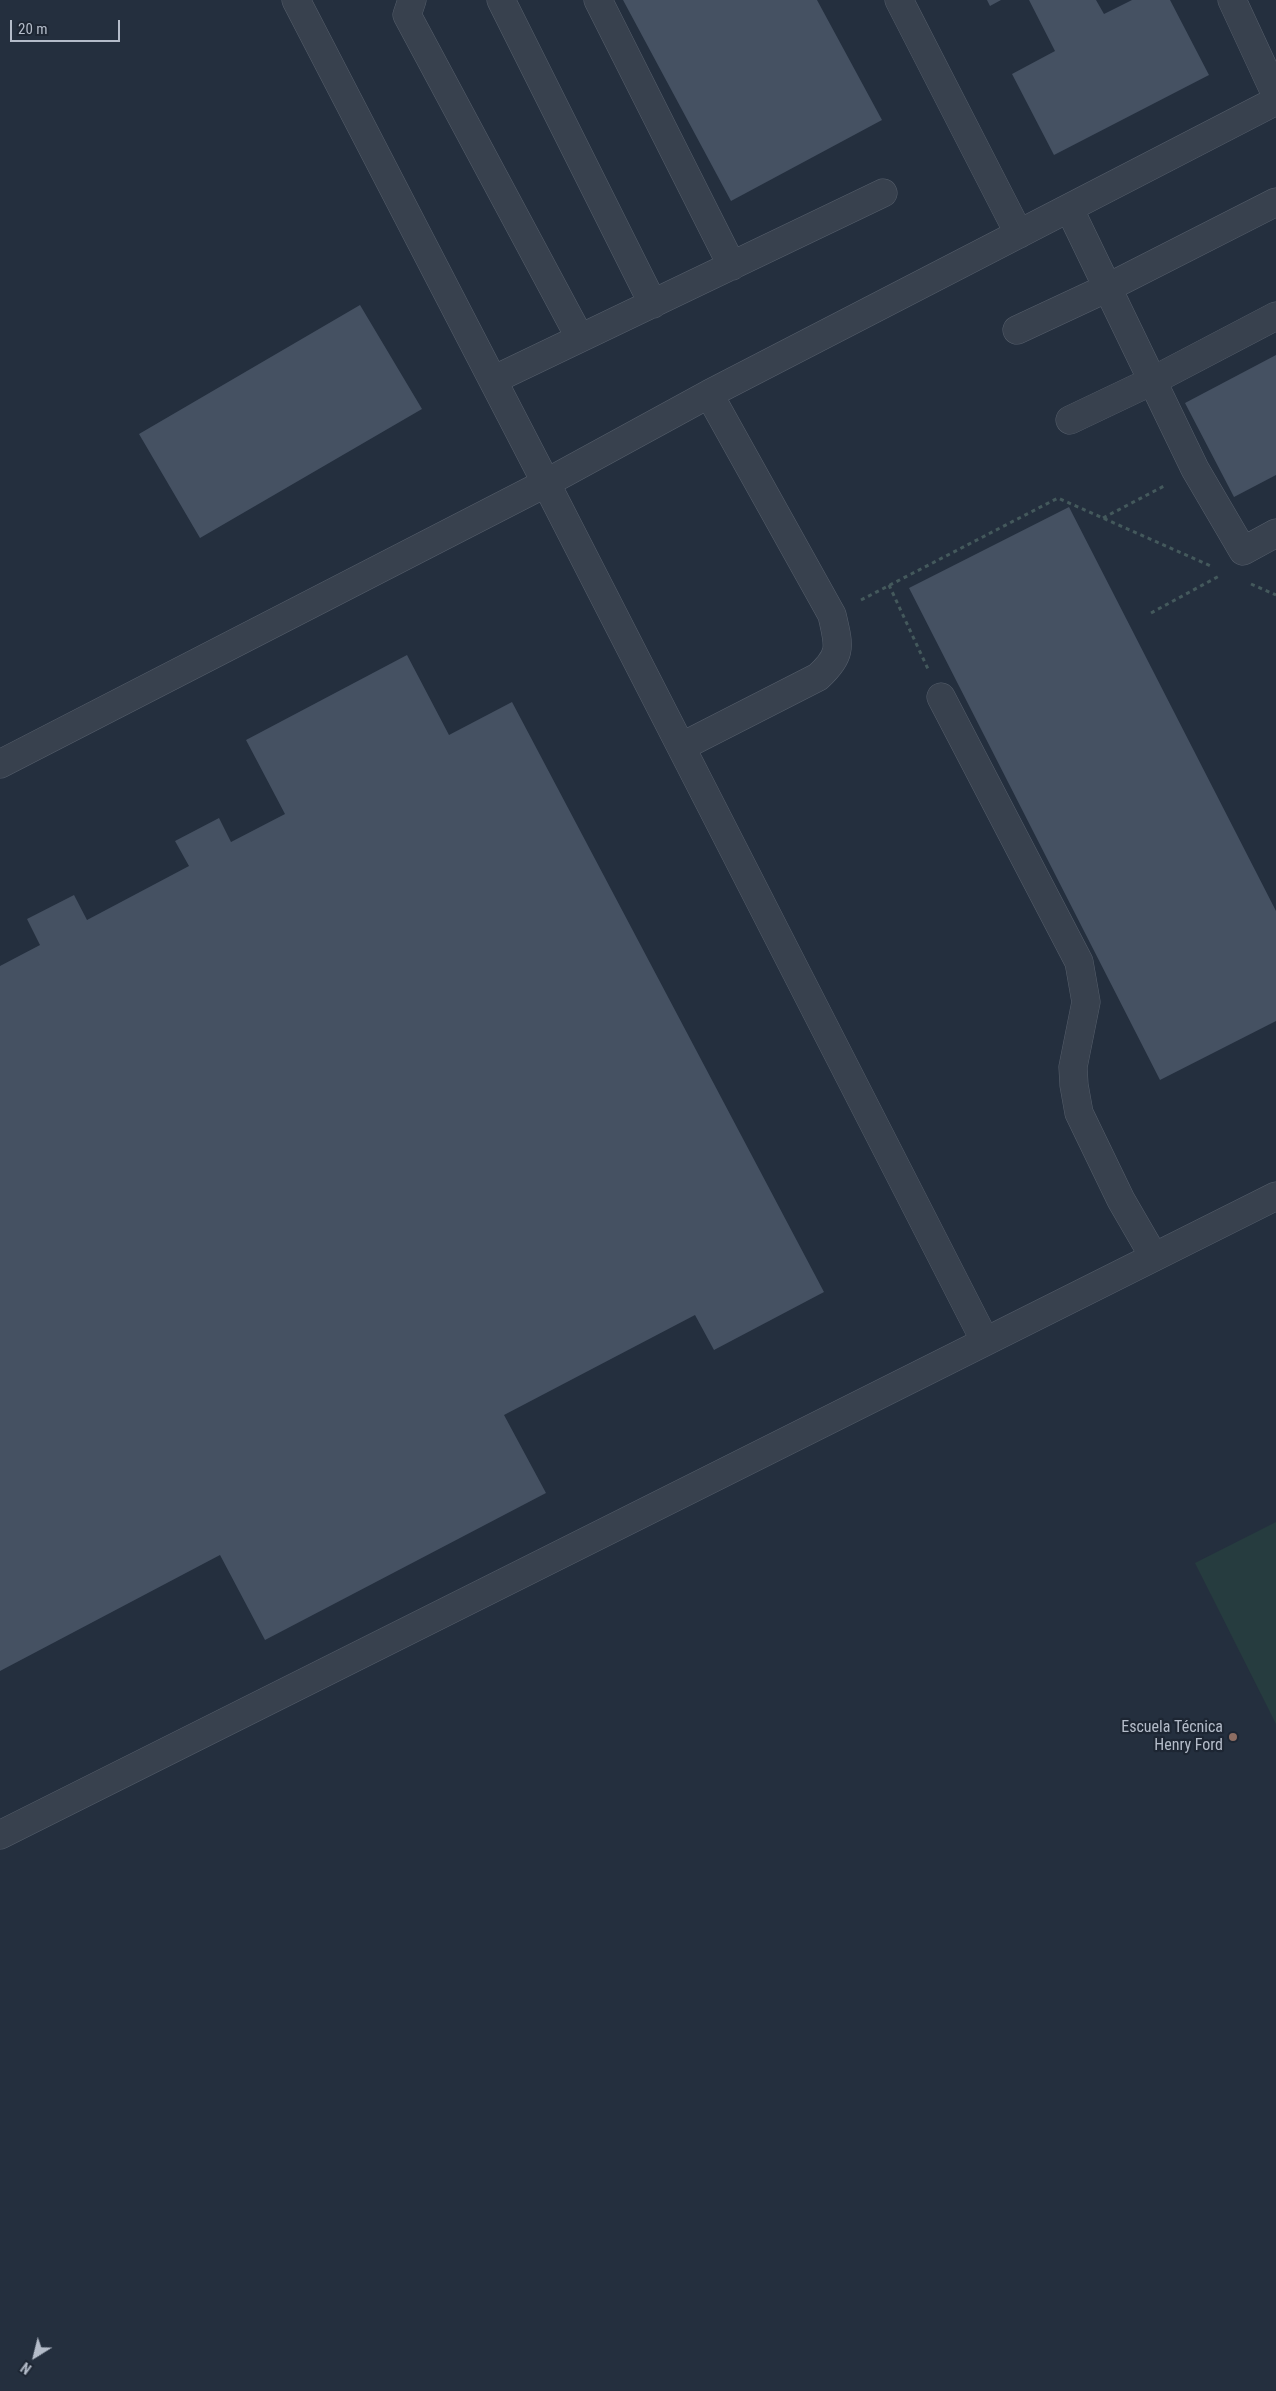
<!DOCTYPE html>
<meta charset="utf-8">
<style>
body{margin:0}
#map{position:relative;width:1276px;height:2391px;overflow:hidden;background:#242f3e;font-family:"Roboto Condensed",sans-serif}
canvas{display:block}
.north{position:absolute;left:10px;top:2331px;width:50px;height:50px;-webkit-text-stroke:4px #1d2633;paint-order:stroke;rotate:216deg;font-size:14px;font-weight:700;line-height:20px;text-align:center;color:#b4bcc9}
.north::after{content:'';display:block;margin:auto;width:18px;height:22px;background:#b4bcc9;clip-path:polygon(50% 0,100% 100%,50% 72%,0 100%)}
.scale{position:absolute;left:10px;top:20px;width:110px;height:22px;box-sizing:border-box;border:2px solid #b4bcc9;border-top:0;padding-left:6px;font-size:15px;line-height:18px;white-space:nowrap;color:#b4bcc9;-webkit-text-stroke:4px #1d2633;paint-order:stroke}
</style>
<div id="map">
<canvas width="1276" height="2391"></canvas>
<div class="north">N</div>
<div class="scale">20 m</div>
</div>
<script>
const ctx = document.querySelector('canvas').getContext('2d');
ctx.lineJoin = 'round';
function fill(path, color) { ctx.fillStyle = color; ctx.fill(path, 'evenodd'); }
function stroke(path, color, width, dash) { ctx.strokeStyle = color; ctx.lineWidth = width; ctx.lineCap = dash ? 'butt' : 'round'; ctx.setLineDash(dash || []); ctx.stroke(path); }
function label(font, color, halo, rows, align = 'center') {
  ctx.font = font + ' "Roboto Condensed",sans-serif'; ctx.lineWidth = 4.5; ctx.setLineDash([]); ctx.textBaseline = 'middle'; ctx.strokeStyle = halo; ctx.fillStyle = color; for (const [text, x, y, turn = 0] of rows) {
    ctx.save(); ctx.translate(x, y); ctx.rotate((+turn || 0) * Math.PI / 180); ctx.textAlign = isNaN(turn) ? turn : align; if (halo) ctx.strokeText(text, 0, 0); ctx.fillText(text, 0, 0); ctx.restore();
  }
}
const green = new Path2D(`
 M1276,1522v202l-81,-161z`);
const building = new Path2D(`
 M623,0h194l65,120 -151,81z
 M987,0h14l-11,6z
 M1029,0h67l8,14 28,-14h38l39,75 -155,80 -42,-81 43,-23z
 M360,305l62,104 -222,129 -61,-104z
 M1276,355v120l-42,22 -49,-94z
 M1069,507l207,404v110l-116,59 -251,-492z
 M407,655l42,80 63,-33 312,590 -110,58 -19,-35 -191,100 42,78 -281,147 -45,-85 -220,116v-705l40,-21 -13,-26 47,-24 13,25 102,-54 -14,-25 44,-23 12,24 54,-28 -39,-74z`);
const path = new Path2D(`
 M1103,518l63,-33
 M1251,584l25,11
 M889,585l39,84
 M861,600l197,-102 155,69
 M1151,613l70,-38`);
const minor = new Path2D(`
 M296,0l250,483 439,858
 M412,0l-5,15 173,323
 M501,0l152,304
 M598,0l134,266
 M899,0l120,234
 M1232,0l44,95
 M1069,208l126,261 48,82 33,-18
 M1017,330l90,-42 169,-86
 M493,380l390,-187
 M1070,420l82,-39 124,-65
 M941,697l138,265 7,40 -13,65 1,18 5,28 42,87 33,57
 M681,747l137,-70c25,-23 21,-31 14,-62l-123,-221
 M0,764l546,-281 163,-89 567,-293
 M0,1835l1276,-639`);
const markers = [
 [1233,1737,5,"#8d6e63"]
];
const poiNames = [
 ["Escuela Técnica",1223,1728],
 ["Henry Ford",1223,1746]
];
fill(green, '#263c3f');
fill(building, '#455162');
stroke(minor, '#565f6c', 29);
stroke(path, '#44595c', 3, [4, 4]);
stroke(minor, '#38414e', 28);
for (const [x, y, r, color] of markers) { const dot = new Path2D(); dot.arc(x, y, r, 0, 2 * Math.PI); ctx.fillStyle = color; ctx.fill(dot); stroke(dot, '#1d2633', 2); }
label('16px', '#b4bcc9', '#1d2633', poiNames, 'right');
</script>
